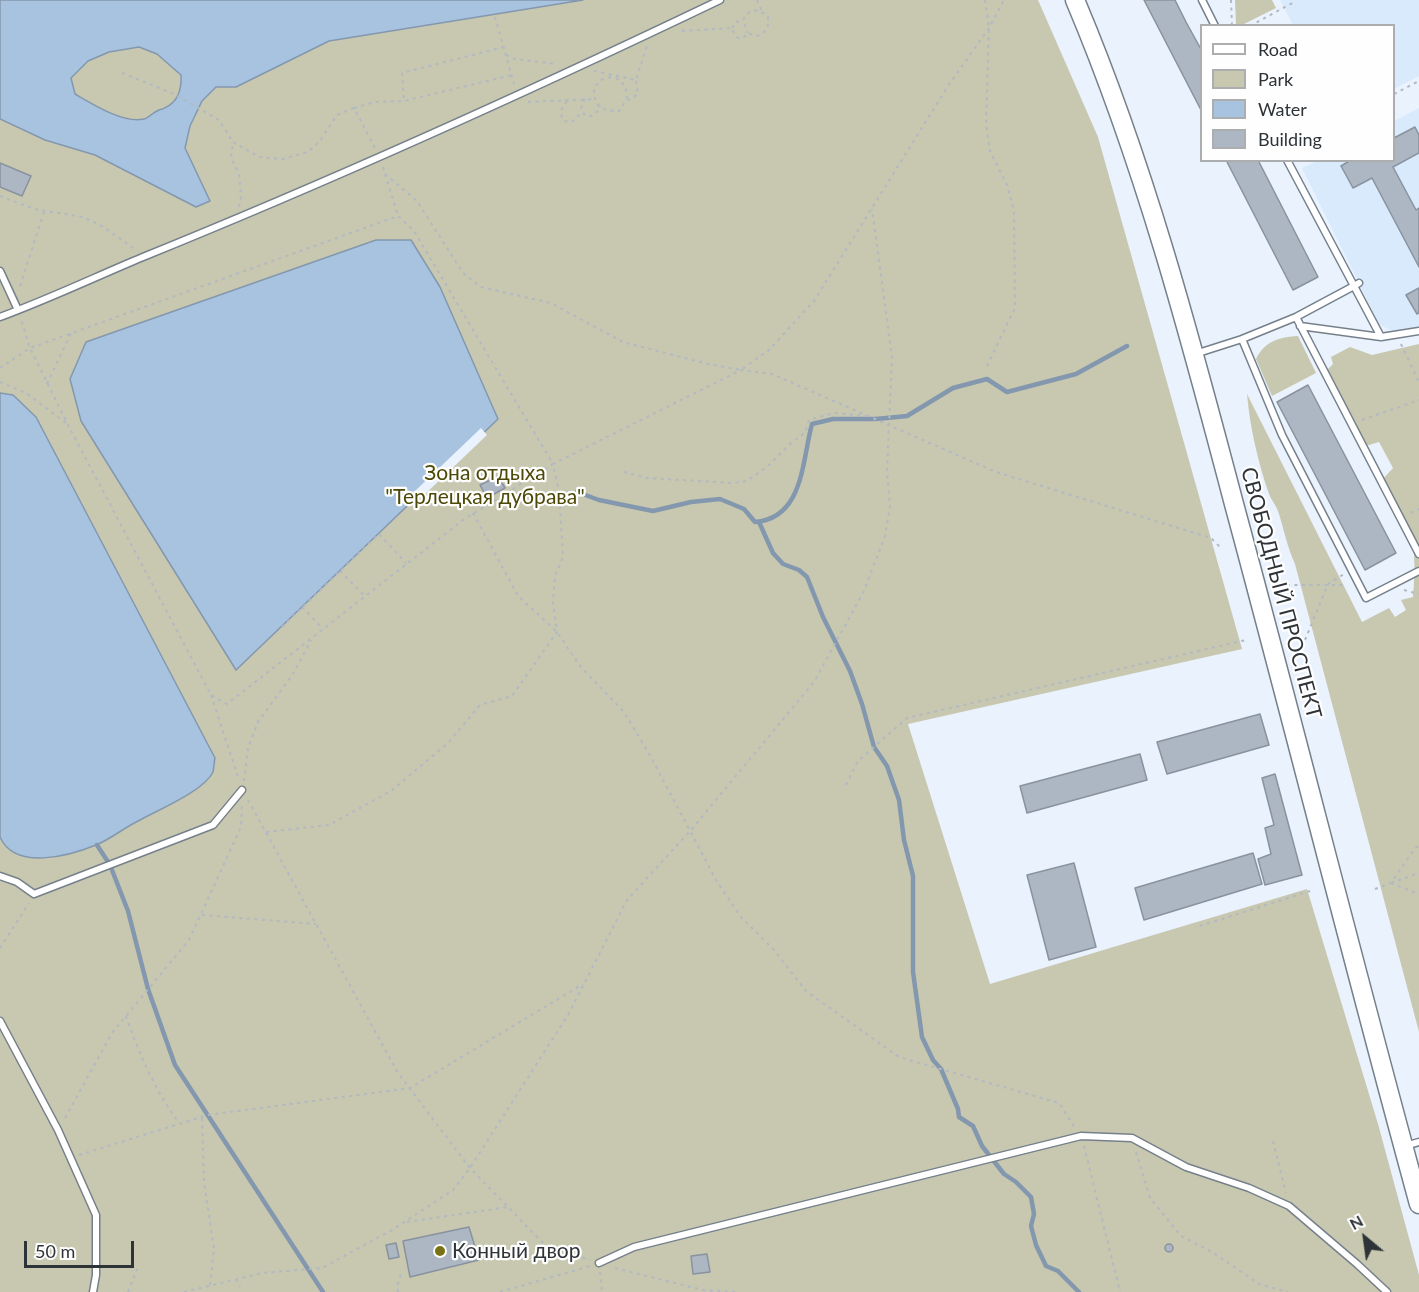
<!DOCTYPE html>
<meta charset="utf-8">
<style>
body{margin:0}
#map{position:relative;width:1419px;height:1292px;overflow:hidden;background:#e9f2fd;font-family:Lato,sans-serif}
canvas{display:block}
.legend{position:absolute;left:1200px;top:24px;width:195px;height:138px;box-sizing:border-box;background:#fefefe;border:2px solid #abadaf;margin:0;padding:8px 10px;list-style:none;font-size:18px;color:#2e3338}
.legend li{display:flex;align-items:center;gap:12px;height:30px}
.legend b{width:30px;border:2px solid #abadaf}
.north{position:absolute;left:1335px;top:1208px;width:60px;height:60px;-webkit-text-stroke:4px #fefefe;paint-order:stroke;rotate:331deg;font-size:16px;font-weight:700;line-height:24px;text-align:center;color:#2e3338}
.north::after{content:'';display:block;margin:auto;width:21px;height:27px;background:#2e3338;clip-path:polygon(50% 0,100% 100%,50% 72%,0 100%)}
.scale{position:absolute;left:24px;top:1241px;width:110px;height:27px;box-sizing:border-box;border:3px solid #2e3338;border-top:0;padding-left:8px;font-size:18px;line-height:21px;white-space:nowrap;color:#2e3338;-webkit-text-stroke:4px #fefefe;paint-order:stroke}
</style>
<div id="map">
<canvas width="1419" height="1292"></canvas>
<ul class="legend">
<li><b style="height:8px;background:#fff"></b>Road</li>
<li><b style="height:16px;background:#c8c7b0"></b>Park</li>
<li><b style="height:16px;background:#a8c3e0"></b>Water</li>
<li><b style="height:16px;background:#acb7c3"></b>Building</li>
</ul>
<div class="north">N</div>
<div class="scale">50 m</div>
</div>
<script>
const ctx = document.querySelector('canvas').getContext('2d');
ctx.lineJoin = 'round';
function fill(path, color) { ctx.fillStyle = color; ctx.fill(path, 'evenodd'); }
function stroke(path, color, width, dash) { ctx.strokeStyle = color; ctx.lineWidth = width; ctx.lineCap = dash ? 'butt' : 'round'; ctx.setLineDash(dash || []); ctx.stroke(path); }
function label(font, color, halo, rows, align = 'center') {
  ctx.font = font + ' Lato,sans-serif'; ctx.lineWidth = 4.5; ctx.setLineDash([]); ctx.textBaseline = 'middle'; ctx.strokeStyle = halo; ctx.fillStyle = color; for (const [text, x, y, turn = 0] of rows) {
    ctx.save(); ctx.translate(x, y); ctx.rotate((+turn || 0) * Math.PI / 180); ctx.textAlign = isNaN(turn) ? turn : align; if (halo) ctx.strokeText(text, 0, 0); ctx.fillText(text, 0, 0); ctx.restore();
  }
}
const built = new Path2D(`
 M1280,0h139v76l-25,13v-63l-101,-1z
 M1419,108v220l-27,3 -13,-7 -77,-156 15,-7 77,-1v-39z`);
const green = new Path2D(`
 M0,0h1038l60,137 144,512 -334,75 82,260 317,-95 71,235 41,151v17h-1419z
 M1235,0h37l4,8 -34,17h-6z
 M1298,336l18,37 -44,23 -16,-37c9,-18 23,-22 42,-23z
 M1419,344v688l-124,-468c-8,-17 -11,-35 -17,-53 -2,-6 -7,-11 -9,-17 -11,-32 -19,-66 -22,-100l115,228 27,-14 6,9 11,-7 -5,-10 12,-3c1,-14 2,-28 1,-42 -1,-19 -24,-56 -33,-74l12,-13 -14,-26 -17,5 -37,-75 8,-8 -2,-7 19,-10 22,8z`);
const water = new Path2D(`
 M0,0h583l-254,41 -93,46h-20l-14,14 -12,25 -5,22 25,53 -14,6 -101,-52 -50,-15 -45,-21zM139,47l18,7 24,21c1,17 -4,30 -22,35 -6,2 -10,8 -15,9 -20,5 -52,-15 -69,-25l-4,-16 17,-17 21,-9z
 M376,240h35l29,47 58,132 -262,251 -155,-249 -11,-42 16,-37z
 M0,393l13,2 23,22 179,341c-1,4 -1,10 -2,14 -9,19 -55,38 -73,48 -15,7 -29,19 -44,25 -27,11 -81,26 -96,-8z`);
const pier = new Path2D(`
 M481,428l6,7 -66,63 -6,-7z`);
const stream = new Path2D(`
 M577,492l22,8 54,11 38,-9 29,-3 24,10 11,13c49,-4 47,-62 57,-98l21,-5h43l31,-3 46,-28 34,-9 20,13 69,-18 51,-28
 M759,522l14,31 10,11 16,6 8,7 16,40 27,54 12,33 12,43 13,19 12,34 5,40 9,36v96l9,65 11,23 8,9 17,40 1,8 14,9 9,20 22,28 12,8 15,15 3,17 -3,12 5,19 10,21 12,5 21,21
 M97,845l13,20 18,46 20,78 27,76 148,227`);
const building = new Path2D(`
 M1144,0h31l11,22 16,29v61z
 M1415,127l4,8v18l-26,14 23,43 3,-2v59l-47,-89 -19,10 -12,-22 10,-6h43v-22z
 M1226,160h32l60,117 -25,13z
 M0,163l31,13 -9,20 -22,-9z
 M1419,288v25l-2,1 -11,-19z
 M1308,385l88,168 -31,17 -88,-168z
 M498,476l7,12 -18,10 -7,-13z
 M1260,714l9,31 -102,29 -10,-32z
 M1140,754l7,26 -120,33 -7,-27z
 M1275,774l27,101 -37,10 -7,-26 13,-5 -6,-26 9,-3 -12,-47z
 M1253,853l9,31 -118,36 -9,-32z
 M1074,863l22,84 -47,13 -22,-85z
 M469,1227l10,33 -69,17 -7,-36z
 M396,1243l3,14 -10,2 -3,-14z
 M1165 1248a4 4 0 1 1 8 0a4 4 0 1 1-8 0Z
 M707,1254l3,18 -17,2 -2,-18z`);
const path = new Path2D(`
 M757,0l5,11
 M985,0l4,28 -3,96 4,27 17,34 7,26 1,97 -30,62
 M1231,0l1,26
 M495,17l19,67
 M1250,26l46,-25
 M732,28l4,-6 7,-2
 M682,31l50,-3 2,5 4,5 6,-1 4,-4 9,3c10,-4 12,-9 11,-19 -9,-9 -19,-9 -25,3l5,13
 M504,47l-102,26 2,28 108,-26
 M506,55l9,4 41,5
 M594,71l42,9 11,-34
 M122,73l52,21 45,26 14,22
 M611,77l-10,3 -7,8c0,19 7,23 25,23l6,-9 13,-8 -2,-14
 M616,78c10,6 11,11 11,23
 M1394,94l25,-13
 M585,99c-5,7 -5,11 1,17h5l7,-5 2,-5
 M567,101c-6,8 -8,11 -3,20l7,1 6,-4 4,-7
 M528,102l66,-3
 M354,108l21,-6 29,-1
 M383,167l15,49
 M385,174l32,27 46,72 18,14 70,16 72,39 81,21 37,7 28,-20 45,-49 134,-215 41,-58 15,-28
 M0,196l34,13 49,8 17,8 35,24
 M239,207l2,-10 -2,-23 -8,-16 2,-16 26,15 24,2 25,-7 12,-11 17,-26 17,-7 21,40
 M20,286l24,-74
 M1401,344l18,38
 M0,368l30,-20 368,-132 16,15 139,233 -90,56 -236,184 -16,-9 -143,-270 -38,-77 -9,-29
 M0,382l26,11 40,30
 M47,384l24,-51
 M1362,420l57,-20
 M624,472l23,6 86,5 14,-2 21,-15 23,-23 14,-10 4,-13 25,-7 33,3
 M473,513l45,83 39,36 23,34 44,46 27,45 65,123 25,37 33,33 32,41 93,66 160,46 16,25
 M1411,513l8,-4
 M340,571l25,25
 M1287,585h60
 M1404,590l15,4
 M302,607l21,22
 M282,627l97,-93 27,29
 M1305,640l23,-56 16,-10
 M211,695l28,85
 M244,781l4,-33 10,-26 35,-48 18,-34
 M846,785l12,-24 49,-43 339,-78
 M248,800l150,273 72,95 75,77 45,15
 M266,832l63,-7 62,-34 57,-48 32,-38 32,-9 45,-64 -4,-30 2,-26 8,-19 -4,-66 -6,-27 188,-94 31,4 224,98 215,66 9,9
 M1391,883l28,11
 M1391,883l28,-10
 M1375,889l16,-6 24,-35 4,-2
 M202,915l114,9
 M1200,926l113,-36
 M0,948l29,-45
 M126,1016c13,38 29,74 53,107
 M65,1118l47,-85 77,-93 52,-113 1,-21
 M202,1118l2,64 10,67 -4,36
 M1273,1141l13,52
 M1084,1146l36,146
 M1136,1152l14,46 31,38 31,16 47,32 29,8
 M79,1155l129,-40 202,-27 173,-104
 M407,1222l101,-15
 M615,1268l88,22 33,2
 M600,1272l2,20
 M236,1279l4,8
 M128,1292l9,-23
 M184,1292l78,-19 60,-5 70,-38 61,-40 17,-22 98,-153 59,-115 64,-70 123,-148 50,-91 21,-55 5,-30 -3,-35 5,-114 -20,-148
 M398,1292l-1,-5 5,-16
 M500,1292l90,-26`);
const lane = new Path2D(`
 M1202,0l13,26
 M0,271l18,39
 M1359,283l-5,3 27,51
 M0,317c49,-18 95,-40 143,-60 195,-79 387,-166 577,-257
 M1296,317l123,237
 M1300,326l81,11 38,-6
 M1242,339l40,96 84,163 53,-27
 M1195,354l47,-15 54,-22 58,-31 -67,-126
 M0,876l17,6 17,12 179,-69 29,-35
 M0,1021l58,109 38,85v60l-3,17
 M1405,1146l14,-4
 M599,1263l35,-16 447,-111 51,2 54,29 63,21 40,18 68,58 30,28`);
const secondary = new Path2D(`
 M1075,0c69,163 114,333 159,504 63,233 121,467 185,700`);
const markers = [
 [440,1251,6,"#797214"]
];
const parkNames = [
 ["Зона отдыха",485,473],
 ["\"Терлецкая дубрава\"",485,497]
];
const streetNames = [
 ["СВОБОДНЫЙ ПРОСПЕКТ",1281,593,75]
];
const poiNames = [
 ["Конный двор",452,1251]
];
fill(built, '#d9eafd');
fill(green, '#c8c7b0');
fill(water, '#a8c3e0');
stroke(water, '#8398ae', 1.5);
fill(pier, '#e9f2fd');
stroke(stream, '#8398ae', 4.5);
fill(building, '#acb7c3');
stroke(building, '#88939f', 1.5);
stroke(lane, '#75808b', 9);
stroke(secondary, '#75808b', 21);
stroke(path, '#b1b9c2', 2, [3, 4.5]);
stroke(lane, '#fff', 6);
stroke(secondary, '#fff', 18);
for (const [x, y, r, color] of markers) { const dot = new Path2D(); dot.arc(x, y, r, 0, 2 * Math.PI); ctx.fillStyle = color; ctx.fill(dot); stroke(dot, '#fefefe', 2); }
label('21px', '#4c4806', '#fefefe', parkNames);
label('21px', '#2e3338', '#fefefe', streetNames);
label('21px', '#2e3338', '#fefefe', poiNames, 'left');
</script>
